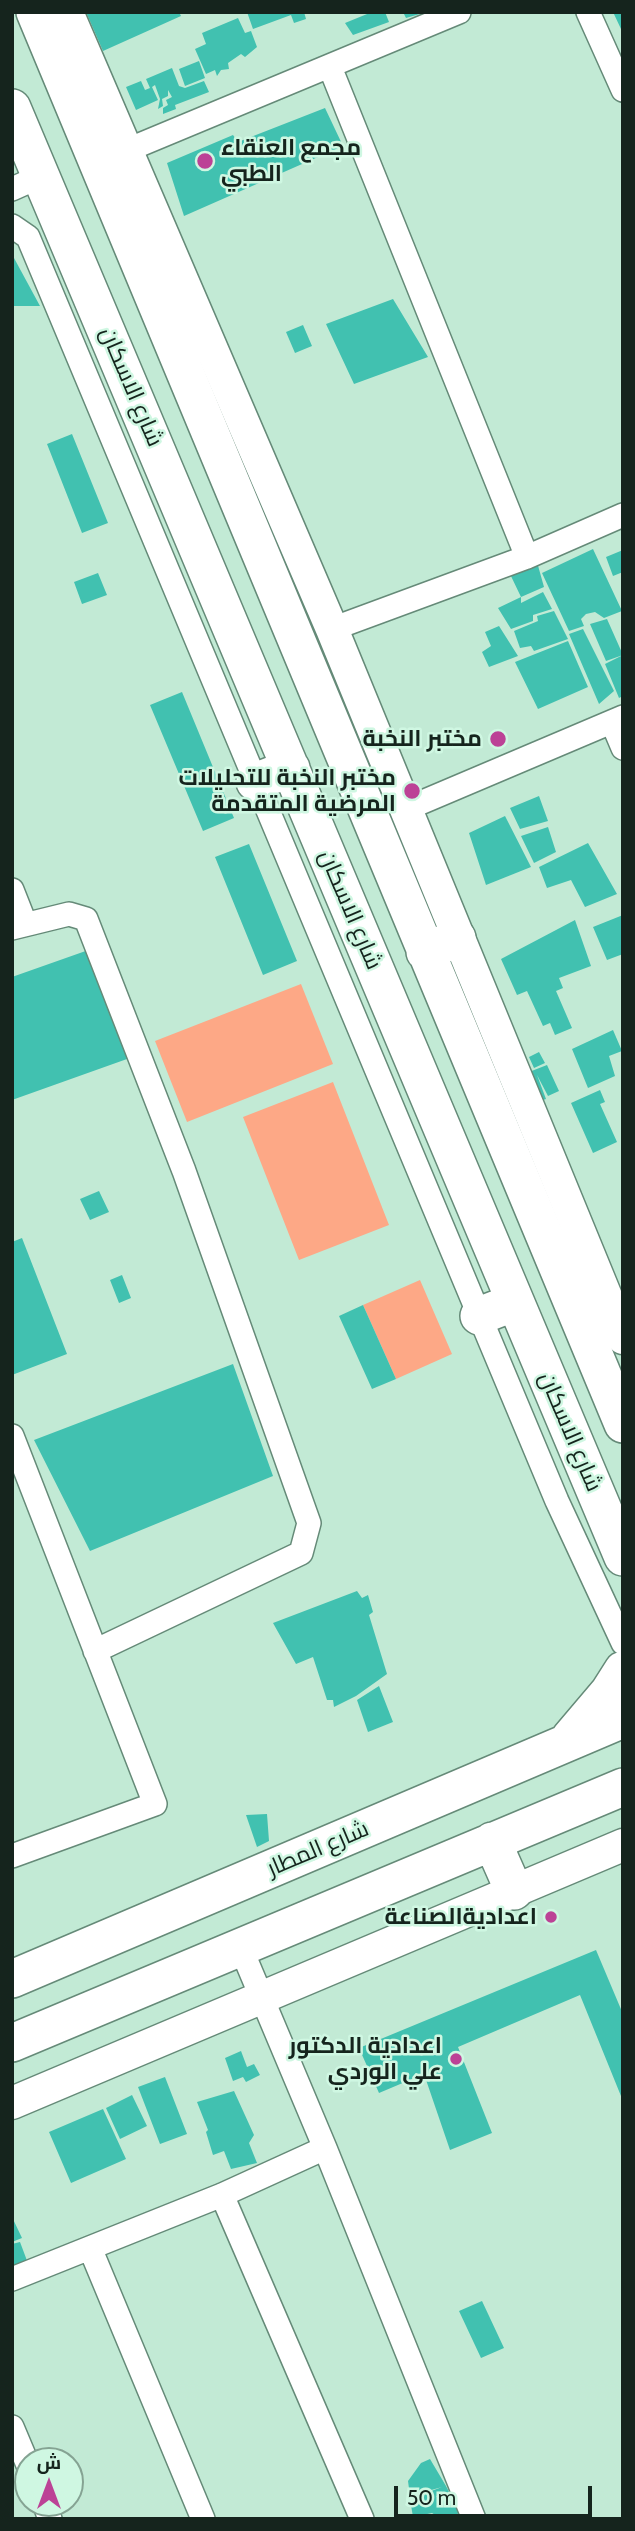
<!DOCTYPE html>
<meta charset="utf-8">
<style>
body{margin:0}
#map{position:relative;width:635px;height:2531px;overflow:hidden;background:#c2ead5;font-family:Cabin,Cairo,sans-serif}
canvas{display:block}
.frame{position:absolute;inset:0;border:14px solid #15241d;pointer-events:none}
.north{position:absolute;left:14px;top:2447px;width:70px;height:70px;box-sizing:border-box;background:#cff7e2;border:2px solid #85a393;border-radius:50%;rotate:0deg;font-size:19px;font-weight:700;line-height:28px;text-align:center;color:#15241d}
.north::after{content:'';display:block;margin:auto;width:24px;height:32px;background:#bc4296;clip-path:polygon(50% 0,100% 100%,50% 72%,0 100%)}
.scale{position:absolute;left:394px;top:2486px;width:198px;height:32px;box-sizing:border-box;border:4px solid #15241d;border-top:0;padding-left:9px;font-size:21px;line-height:24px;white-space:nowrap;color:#15241d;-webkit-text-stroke:5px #cff7e2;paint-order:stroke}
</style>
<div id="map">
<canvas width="635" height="2531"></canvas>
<div class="frame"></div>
<div class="north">ش</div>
<div class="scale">50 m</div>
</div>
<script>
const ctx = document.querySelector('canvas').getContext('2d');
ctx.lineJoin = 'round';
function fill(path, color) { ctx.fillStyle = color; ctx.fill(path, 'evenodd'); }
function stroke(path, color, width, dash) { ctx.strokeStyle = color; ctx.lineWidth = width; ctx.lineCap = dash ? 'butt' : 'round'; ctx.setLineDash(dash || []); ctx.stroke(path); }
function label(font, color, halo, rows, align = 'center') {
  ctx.font = font + ' Cabin,Cairo,sans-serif'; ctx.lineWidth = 5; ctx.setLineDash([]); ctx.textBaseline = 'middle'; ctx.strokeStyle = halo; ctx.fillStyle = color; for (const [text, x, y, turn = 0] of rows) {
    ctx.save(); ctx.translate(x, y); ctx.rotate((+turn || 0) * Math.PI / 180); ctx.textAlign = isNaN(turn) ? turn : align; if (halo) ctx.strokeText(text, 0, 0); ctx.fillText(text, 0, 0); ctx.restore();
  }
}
const green = new Path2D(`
 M301,984l32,80 -146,58 -32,-81z
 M333,1082l56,143 -90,35 -56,-143z
 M420,1280l32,74 -56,25 -33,-74z`);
const building = new Path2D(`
 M86,12h93l2,4 -78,35z
 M247,12h57l2,7 -12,4 -3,-8 -38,14z
 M372,12h13l4,10 -36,13 -8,-12z
 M403,12h20v1l-17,5z
 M613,12h10v16l-2,1z
 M238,18l7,15 6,-2 6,16 -12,10 -4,-3 -13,9 1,6 -8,1 -4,6 -2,-6 -9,4 -11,-25 11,-5 -4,-11z
 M199,61l6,17 -20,8 -6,-17z
 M172,68l7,18 6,2 19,-7 5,11 -34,13 1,4 -13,5v-6l5,-3 -2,-5 6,-3 -4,-7v6l-6,3 1,7 -5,3 2,-10 -5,-14 -3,2 6,13 -22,10 -10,-23 15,-6 4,9 5,-2 -4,-9z
 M325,108l18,38 -159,70 -17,-53 66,-28 5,7z
 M14,258l26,48h-28z
 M393,299l35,58 -74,27 -28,-60z
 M303,325l9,21 -17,7 -9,-21z
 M72,434l36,89 -26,10 -35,-89z
 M593,549l29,62 -18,7 -9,-6 -9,2 -5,5 3,7 -15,5 -27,-58z
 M623,550v22l-10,4 -7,-19z
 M537,562l7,25 -23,10 -11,-23z
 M98,573l9,22 -25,9 -8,-22z
 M543,592l9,17 -19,6v6l-22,8 -13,-21 23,-11v6z
 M554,611l14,28 -34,12 -3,-5 -11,2 -6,-17 24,-10 -1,-5z
 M607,619l16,36 -17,6 -16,-37z
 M499,626l19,30 -29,11 -7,-15 9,-6 -6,-14z
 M583,629l31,62 -15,13 -30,-70z
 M568,641l20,46 -50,22 -23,-47z
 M623,655v41l-4,2 -14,-34z
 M182,692l52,126 -31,13 -53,-126z
 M539,796l9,25 -28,8 -10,-21z
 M505,816l26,51 -45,18 -17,-52z
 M548,827l8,25 -22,11 -13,-27z
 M588,843l29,51 -32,13 -14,-27 -24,8 -8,-21z
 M249,844l48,117 -34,14 -48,-118z
 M623,915v39l-16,6 -14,-33z
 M575,920l16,46 -32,12 4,10 -7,3 16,37 -17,7 -5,-12 -7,3 -16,-35 -10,4 -16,-36z
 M97,947l44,107 -129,46v-123z
 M613,1030l9,21 -13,5 6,20 -27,12 -16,-39z
 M539,1052l6,11 -11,5 -5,-11z
 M547,1065l12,26 -11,5 -11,-21 9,24 -11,4 -11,-29z
 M600,1090l5,12 -5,2 17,38 -24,11 -22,-50z
 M99,1191l10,21 -19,8 -10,-21z
 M22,1238l45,116 -55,21v-133z
 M122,1275l9,23 -12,5 -9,-23z
 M363,1305l33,74 -24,10 -33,-73z
 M233,1364l40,112 -183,75 -56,-111z
 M357,1591l5,7 6,-3 5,17 -4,3 18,59 -31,22 -22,11 -1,-7h-6l-14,-43 -17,7 -23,-41z
 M379,1686l14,36 -25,10 -11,-32z
 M267,1814l2,27 -12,6 -11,-32z
 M596,1950l27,64v87l-43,-106 -122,52 34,86 -42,17 -26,-76 -45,19 -20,-45z
 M241,2051l6,16 7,-3 6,11 -14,7 -3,-5 -10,4 -8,-23z
 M165,2077l22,57 -27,10 -22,-57z
 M234,2091l20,44 -5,8 8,20 -26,6 -7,-18 -11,4 -7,-23 2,-2 -11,-28z
 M132,2095l15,31 -27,13 -14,-31z
 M103,2109l23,50 -55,24 -22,-51z
 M12,2217l10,21 -10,4z
 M20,2242l9,24 -17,6v-28z
 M482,2301l22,47 -23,10 -22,-47z
 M430,2459l16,27 14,27 -18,6 -10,-6 -19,4 -3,-18 32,-12 -32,9 -2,-15 13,-18z`);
const street = new Path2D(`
 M588,12l35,78
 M330,67l197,490
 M125,151l334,-139
 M12,189l29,-13
 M12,226l16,11 529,1264 66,142
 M332,629l195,-72 96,-42
 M612,722l11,26
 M406,809l217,-92
 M12,890l13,33
 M12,928l57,-14 17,5 98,252 125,352 -8,30 -206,98
 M12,1436l143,368 -143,52
 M240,1946l85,202 149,371
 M222,2195l140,324
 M90,2248l113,271
 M12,2279l210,-84 103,-47
 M12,2427l16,38
 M44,2503l6,16`);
const secondary = new Path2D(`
 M67,12l265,617 291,709
 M12,2103l611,-258`);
const primary = new Path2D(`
 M35,12l588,1412
 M12,108l611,1449
 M255,782l36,-14
 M425,952l32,-14
 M479,1316l36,-14
 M570,1738l39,-46 14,-22
 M492,1841l22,50
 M12,1979l611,-260
 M12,2043l611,-256`);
const markers = [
 [205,161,9,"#bc4296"],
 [498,739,9,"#bc4296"],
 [412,791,9,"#bc4296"],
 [551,1917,7,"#bc4296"],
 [456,2059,7,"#bc4296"]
];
const poiNames = [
 ["مجمع العنقاء",221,148,"left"],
 ["الطبي",221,174,"left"],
 ["مختبر النخبة",482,739],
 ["مختبر النخبة للتحليلات",396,778],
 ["المرضية المتقدمة",396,804],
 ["اعداديةالصناعة",537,1917],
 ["اعدادية الدكتور",442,2046],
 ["علي الوردي",442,2072]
];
const streetNames = [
 ["شارع الاسكان",131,387,67],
 ["شارع الاسكان",350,910,67],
 ["شارع الاسكان",570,1432,67],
 ["شارع المطار",318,1849,-23]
];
fill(green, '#fda886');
fill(building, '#41c1b0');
stroke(street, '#658a78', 26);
stroke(secondary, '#658a78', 35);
stroke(primary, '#658a78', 40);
stroke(street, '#fff', 23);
stroke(secondary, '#fff', 32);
stroke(primary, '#fff', 37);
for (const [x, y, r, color] of markers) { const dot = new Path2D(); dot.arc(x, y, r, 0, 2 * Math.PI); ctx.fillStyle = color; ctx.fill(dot); stroke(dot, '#cff7e2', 2.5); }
label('bold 23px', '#15241d', '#cff7e2', poiNames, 'right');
label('23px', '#15241d', '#cff7e2', streetNames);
</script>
